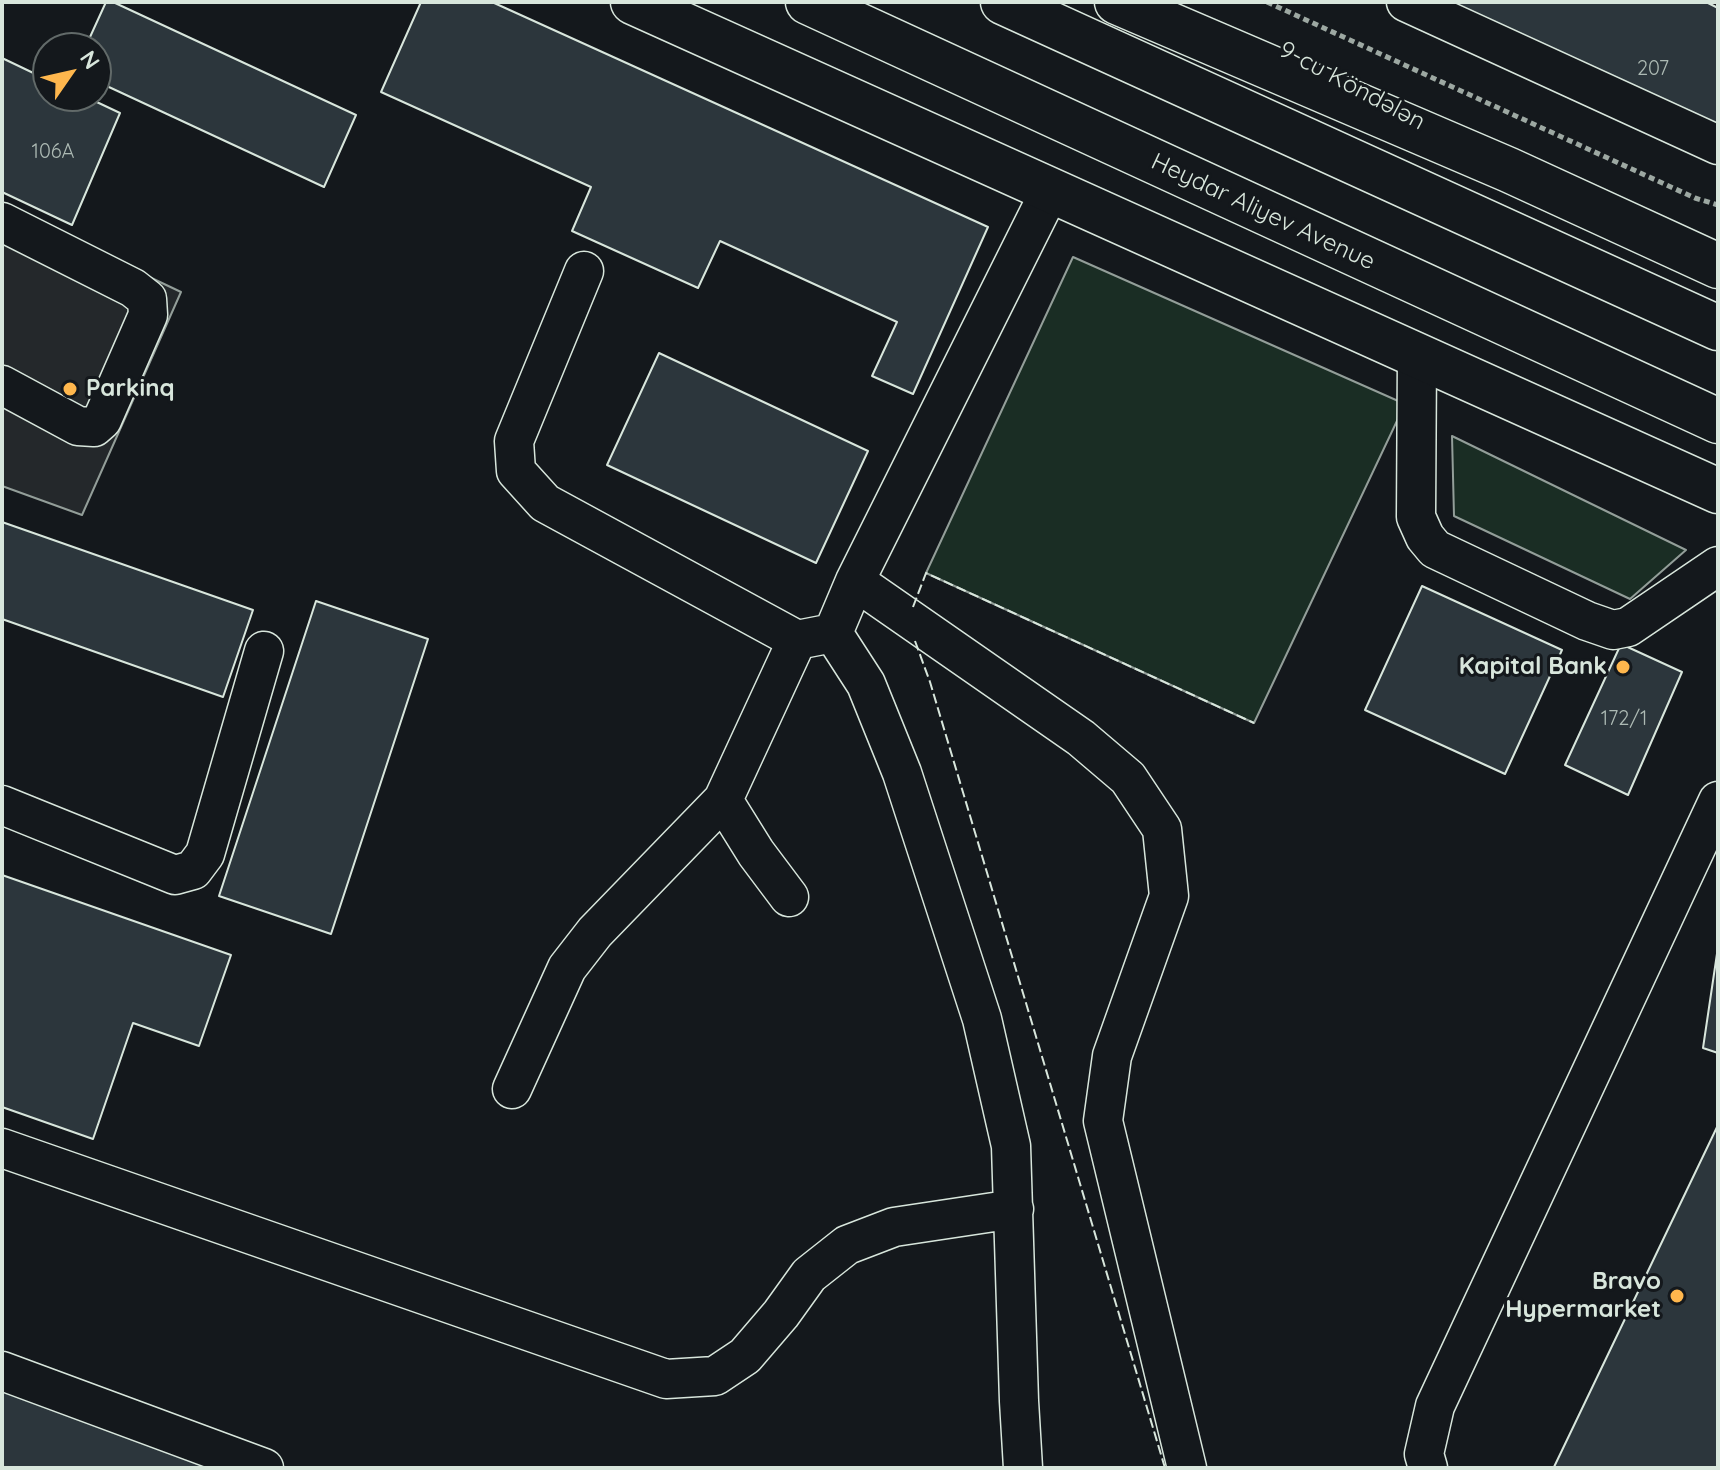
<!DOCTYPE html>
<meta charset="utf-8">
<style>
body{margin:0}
#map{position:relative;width:1720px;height:1470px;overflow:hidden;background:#14181c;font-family:Quicksand,sans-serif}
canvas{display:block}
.frame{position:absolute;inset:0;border:4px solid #d8e6dc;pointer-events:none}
.north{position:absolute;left:32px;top:32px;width:80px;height:80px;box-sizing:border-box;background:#14181c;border:2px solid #626a69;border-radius:50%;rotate:56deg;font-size:22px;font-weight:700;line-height:32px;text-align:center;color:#d8e6dc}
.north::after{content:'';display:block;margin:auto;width:28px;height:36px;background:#ffb74d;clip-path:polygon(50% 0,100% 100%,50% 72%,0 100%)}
</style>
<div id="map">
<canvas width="1720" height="1470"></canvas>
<div class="frame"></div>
<div class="north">N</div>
</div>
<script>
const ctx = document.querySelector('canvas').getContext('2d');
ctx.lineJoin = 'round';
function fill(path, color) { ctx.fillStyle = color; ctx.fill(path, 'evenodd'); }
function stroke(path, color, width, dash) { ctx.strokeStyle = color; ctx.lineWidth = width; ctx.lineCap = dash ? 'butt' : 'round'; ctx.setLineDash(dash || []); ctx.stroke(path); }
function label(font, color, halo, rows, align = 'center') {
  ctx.font = font + ' Quicksand,sans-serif'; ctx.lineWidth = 6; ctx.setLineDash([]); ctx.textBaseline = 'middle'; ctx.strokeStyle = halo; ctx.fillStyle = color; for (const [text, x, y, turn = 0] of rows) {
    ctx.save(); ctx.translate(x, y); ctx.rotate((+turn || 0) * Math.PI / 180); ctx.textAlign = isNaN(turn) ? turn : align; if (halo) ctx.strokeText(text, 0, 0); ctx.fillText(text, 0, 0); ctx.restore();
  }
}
const green = new Path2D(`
 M1073,257l332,147 -151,319 -328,-150z
 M1452,436l234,114 -56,49 -176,-83z`);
const parking = new Path2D(`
 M2,207l179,85 -99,223 -80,-29z`);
const building = new Path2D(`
 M106,2h7l243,113 -32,72 -228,-106v-33h-11z
 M421,2h71l496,225 -75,167 -41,-18 25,-54 -177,-81 -22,47 -126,-57 19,-44 -210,-95z
 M1446,2h260l12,6v122z
 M2,58l46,22v16h36l36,17 -48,112 -70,-33z
 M659,353l209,98 -52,112 -209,-98z
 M2,522l251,88 -30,87 -221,-78z
 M1422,586l140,64 -57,124 -140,-64z
 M316,601l112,38 -97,295 -112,-38z
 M1621,644l61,28 -54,123 -63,-30z
 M2,875l229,80 -32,91 -66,-23 -40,116 -91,-32z
 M1718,947v106l-15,-5z
 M1718,1125v343h-162l-2,-1z
 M2,1390l218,78h-218z`);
const path = new Path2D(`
 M1267,2l428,196 23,7`);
const minor = new Path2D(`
 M1406,2l312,143
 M2,222l131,66 14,11 1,16 -46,105 -8,7 -16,-1 -76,-41
 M584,271l-70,170 2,30 29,32 252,137
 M1417,354l-1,163 9,20 10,12 152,72 26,9 15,-3 90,-61
 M855,581l226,157 47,40 34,51 7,67 -57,160 -9,65 84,347
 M723,800l33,53 33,44
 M2,805l173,70 18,-5 12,-16 59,-203
 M512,1089l55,-121 28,-36 128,-132 74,-160 36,-7
 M2,1148l664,231 49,-3 30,-20 36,-42 28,-39 38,-30 47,-18 120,-18
 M2,1371l262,97
 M1023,1468l-4,-67 -8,-255 -29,-127 -80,-246 -36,-89 -33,-51 22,-52 195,-390
 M1428,1468l-4,-14 11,-48 283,-605`);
const major = new Path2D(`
 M633,2l1085,489
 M1117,2l392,168 209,96`);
const highway = new Path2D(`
 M808,2l910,419
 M1003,2l715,326`);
const fence = new Path2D(`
 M913,607l13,-34 328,150
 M915,641l15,41 235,786`);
const markers = [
 [70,389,8,"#ffb74d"],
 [1623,667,8,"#ffb74d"],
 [1677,1296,8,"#ffb74d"]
];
const numberNames = [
 ["207",1653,69],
 ["106A",53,152],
 ["172/1",1624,719]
];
const streetNames = [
 ["9-cu Köndələn",1352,86,28],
 ["Heydar Aliyev Avenue",1263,212,25]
];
const poiNames = [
 ["Parkinq",86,389,"left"],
 ["Kapital Bank",1607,667],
 ["Bravo",1661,1282],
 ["Hypermarket",1661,1310]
];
fill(green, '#1a2d24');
stroke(green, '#939e99', 2);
fill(parking, '#24282b');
stroke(parking, '#939e99', 2);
fill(building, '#2c363c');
stroke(building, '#d8e6dc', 2);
stroke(minor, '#d8e6dc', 41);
stroke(major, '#d8e6dc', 47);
stroke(highway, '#d8e6dc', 47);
stroke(path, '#9da8a2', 5, [6, 4]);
stroke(minor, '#14181c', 38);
stroke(major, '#14181c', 44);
stroke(highway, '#14181c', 44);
stroke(fence, '#d8e6dc', 2, [10, 4]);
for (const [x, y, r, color] of markers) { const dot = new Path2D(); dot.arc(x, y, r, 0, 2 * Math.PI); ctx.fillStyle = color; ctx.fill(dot); stroke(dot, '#14181c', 3); }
label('20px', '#adbab4', null, numberNames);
label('24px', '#d8e6dc', '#14181c', streetNames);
label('bold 24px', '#d8e6dc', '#14181c', poiNames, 'right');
</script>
